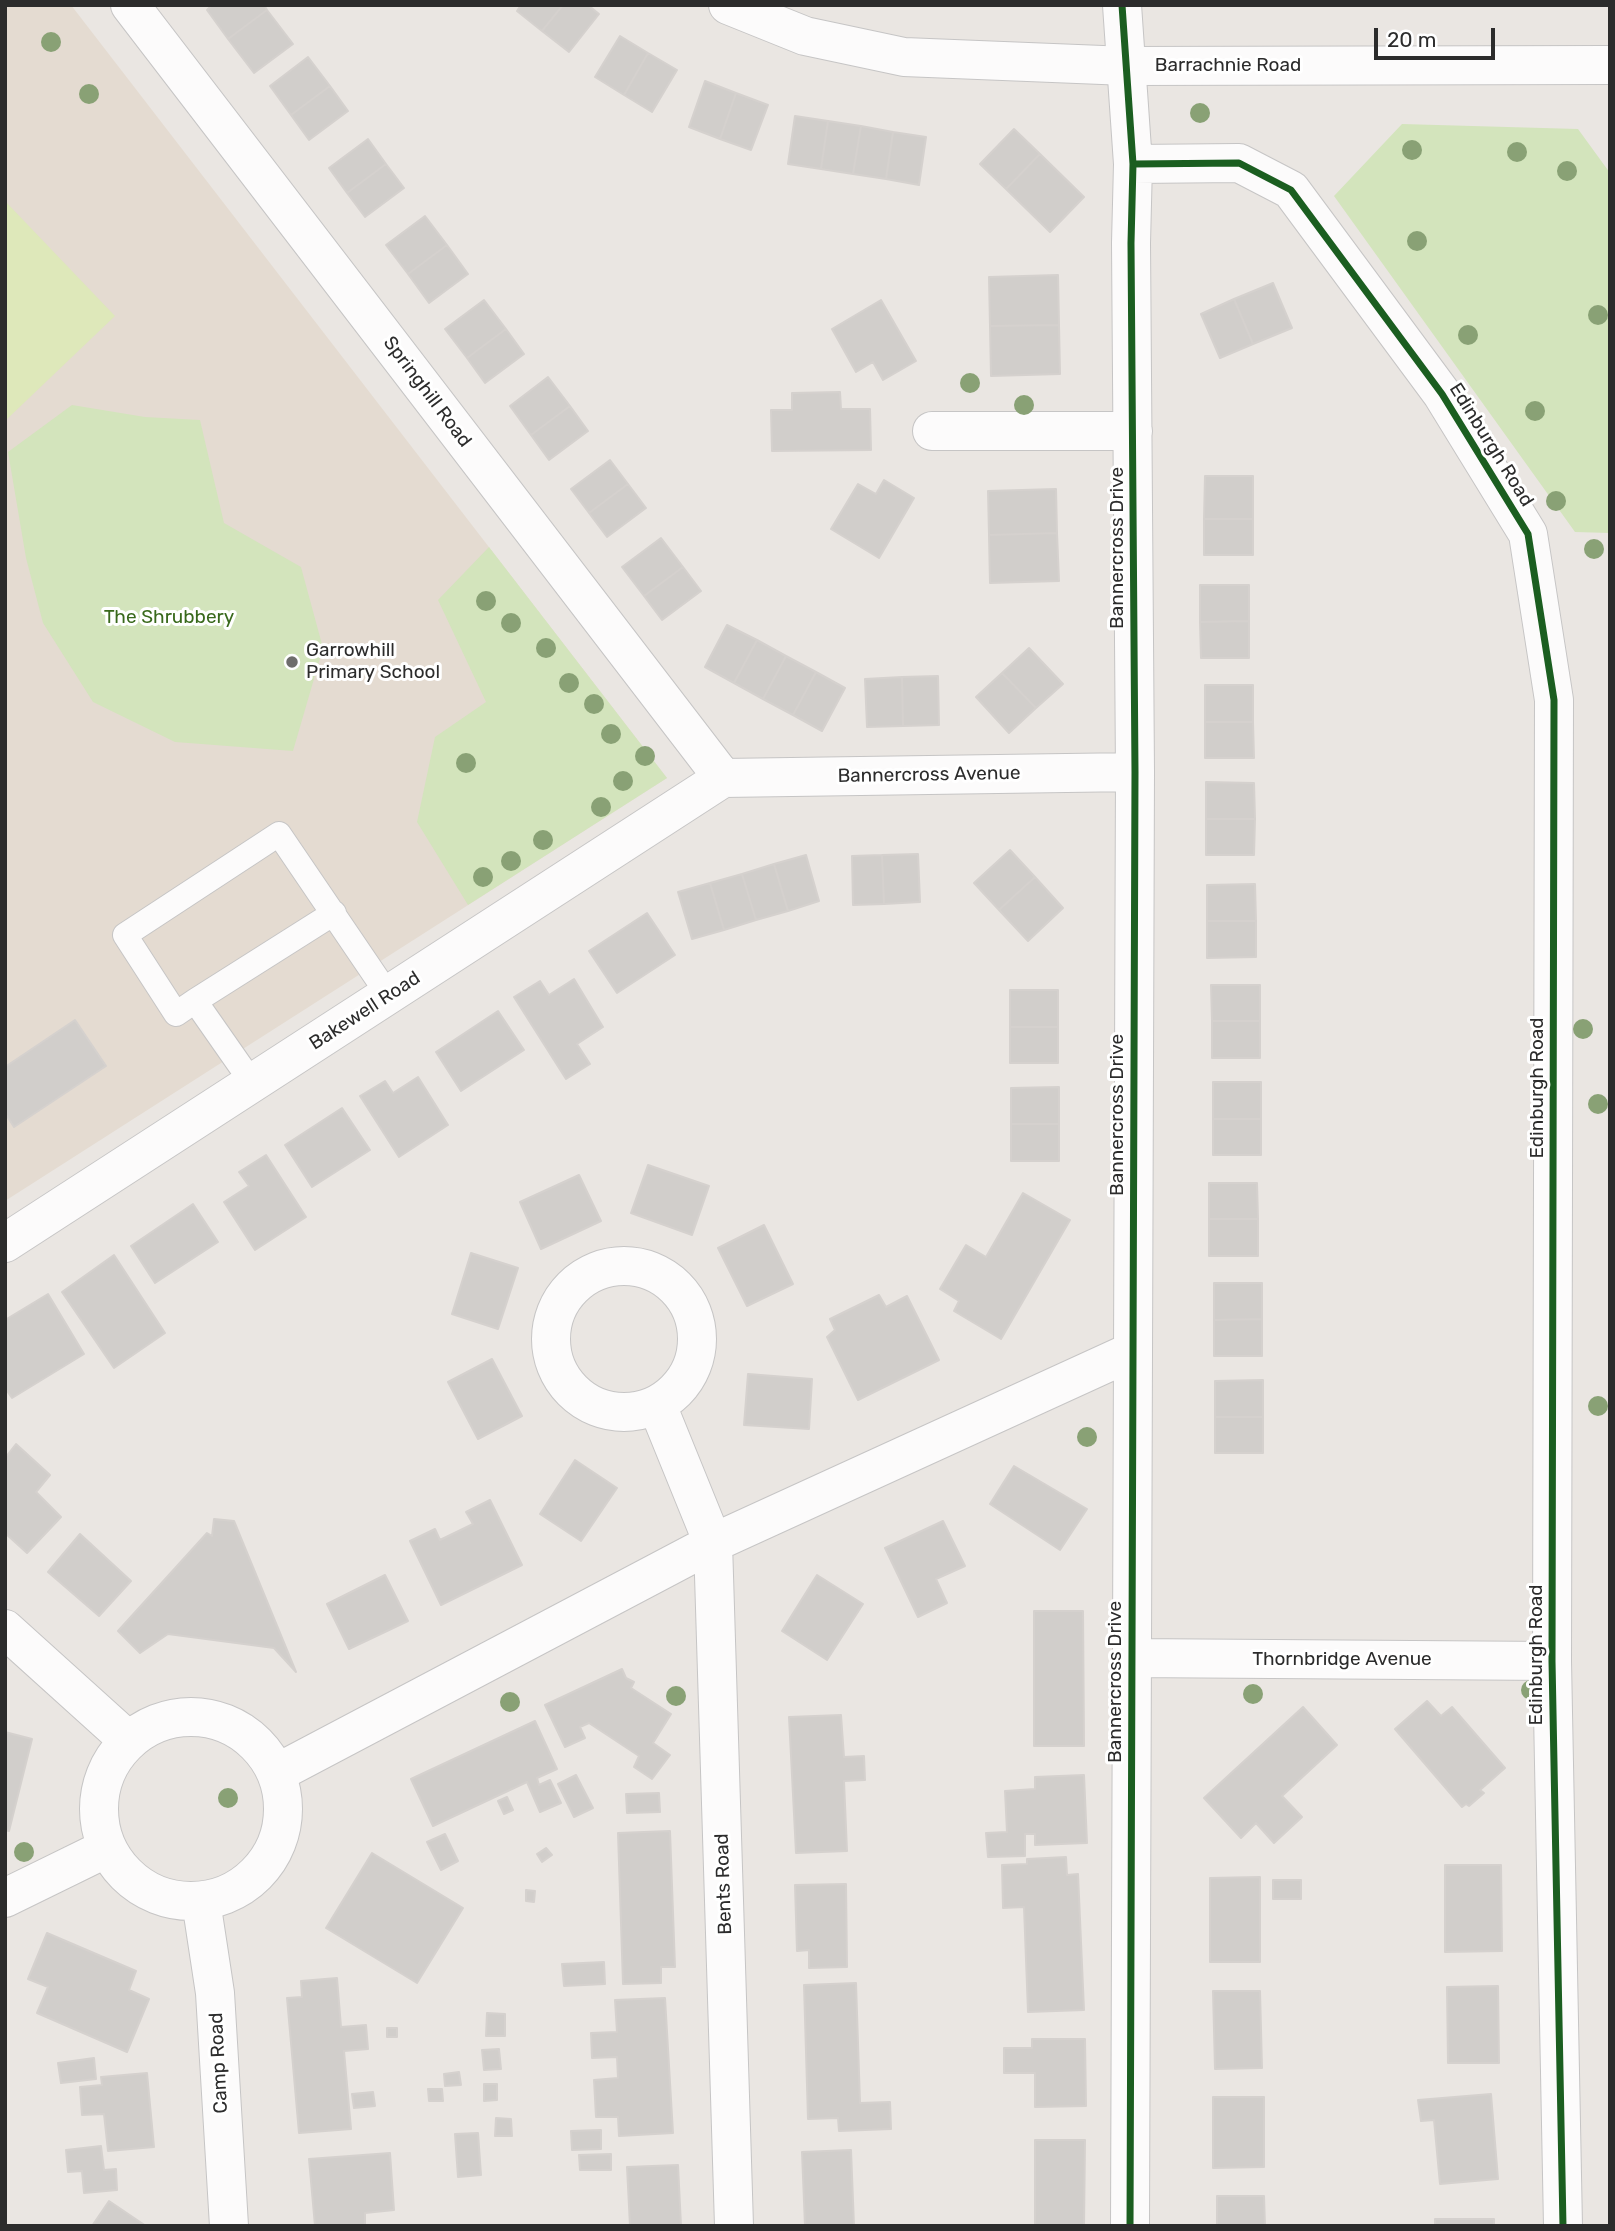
<!DOCTYPE html>
<style>
body{margin:0}
#map{position:relative;width:1615px;height:2231px;overflow:hidden;background:#eae6e2;font-family:Rubik,sans-serif}
canvas{display:block}
.frame{position:absolute;inset:0;border:7px solid #2c2c2c;pointer-events:none}
.scale{position:absolute;left:1374px;top:28px;width:121px;height:32px;box-sizing:border-box;border:4px solid #2c2c2c;border-top:0;padding-left:9px;font-size:21px;line-height:24px;white-space:nowrap;color:#2c2c2c;-webkit-text-stroke:5px #fff;paint-order:stroke}
</style>
<div id="map">
<canvas width="1615" height="2231"></canvas>
<div class="frame"></div>
<div class="scale">20 m</div>
</div>
<script>
const ctx = document.querySelector('canvas').getContext('2d');
ctx.lineJoin = 'round';
function fill(path, color) { ctx.fillStyle = color; ctx.fill(path, 'evenodd'); }
function stroke(path, color, width, dash) { ctx.strokeStyle = color; ctx.lineWidth = width; ctx.lineCap = dash ? 'butt' : 'round'; ctx.setLineDash(dash || []); ctx.stroke(path); }
function label(font, color, halo, rows, align = 'center') {
  ctx.font = font + ' Rubik,sans-serif'; ctx.lineWidth = 6; ctx.setLineDash([]); ctx.textBaseline = 'middle'; ctx.strokeStyle = halo; ctx.fillStyle = color; for (const [text, x, y, turn = 0] of rows) {
    ctx.save(); ctx.translate(x, y); ctx.rotate((+turn || 0) * Math.PI / 180); ctx.textAlign = isNaN(turn) ? turn : align; if (halo) ctx.strokeText(text, 0, 0); ctx.fillText(text, 0, 0); ctx.restore();
  }
}
const education = new Path2D(`
 M5,5h66l596,773 -662,423z`);
const green = new Path2D(`
 M1402,124l176,5 32,44v360l-35,-1 -241,-336z
 M72,405l73,12 55,3 24,103 77,44 22,81 -30,103 -118,-9 -82,-40 -50,-79 -17,-65 -18,-106z
 M489,547l178,231 -199,127 -51,-83 18,-85 51,-35 -48,-102z`);
const pitch = new Path2D(`
 M5,201l110,115 -110,105z`);
const building = new Path2D(`
 M212,5h52l3,5 -39,29 -21,-29z
 M521,5h42l-21,26 -25,-20z
 M563,5h25l11,9 -30,38 -27,-21z
 M267,10l26,34 -39,29 -26,-34z
 M620,36l28,17 -24,42 -29,-18z
 M648,53l29,17 -25,42 -28,-17z
 M308,57l22,29 -39,29 -21,-29z
 M705,81l31,12 -16,46 -31,-12z
 M330,86l18,25 -39,29 -18,-25z
 M736,93l32,12 -17,45 -31,-11z
 M795,116l33,5 -7,48 -33,-5z
 M828,121l33,5 -8,48 -32,-5z
 M861,126l32,6 -7,47 -33,-5z
 M1014,129l26,25 -34,35 -26,-25z
 M893,132l33,5 -7,48 -33,-6z
 M368,139l18,25 -39,29 -18,-25z
 M1040,154l44,43 -34,35 -44,-43z
 M386,164l18,24 -39,29 -18,-24z
 M425,216l22,29 -39,29 -22,-29z
 M447,245l21,29 -39,29 -21,-29z
 M1058,275l1,50 -69,1 -1,-49z
 M1273,283l19,45 -39,16 -19,-45z
 M1234,299l19,45 -33,14 -19,-44z
 M484,300l22,29 -39,29 -22,-29z
 M881,300l35,61 -33,19 -10,-18 -17,10 -24,-43z
 M1059,325l1,49 -69,2 -1,-50z
 M506,329l18,25 -39,29 -18,-25z
 M548,377l22,29 -39,29 -21,-29z
 M840,392l1,17h29l1,41 -99,1 -1,-41h21v-17z
 M570,406l18,25 -39,29 -18,-25z
 M610,460l18,24 -39,29 -18,-24z
 M1205,476h48v43h-49z
 M884,480l30,18 -35,60 -48,-29 27,-45 18,10z
 M628,484l18,24 -39,29 -18,-24z
 M1056,489l1,44 -68,2 -1,-44z
 M1204,519h49v36h-49z
 M1057,533l2,48 -69,2 -1,-48z
 M661,538l22,29 -39,29 -22,-29z
 M683,567l18,24 -39,29 -18,-24z
 M1200,585h49v36l-49,1z
 M1249,621v37h-48l-1,-36z
 M727,625l30,15 -23,43 -29,-16z
 M757,640l29,16 -23,43 -29,-16z
 M1029,648l34,36 -27,24 -34,-35z
 M786,656l30,16 -23,43 -30,-16z
 M816,672l29,16 -23,43 -29,-16z
 M1002,673l34,35 -27,25 -33,-36z
 M938,676l1,49 -36,1 -1,-49z
 M902,677l1,49 -36,1 -2,-48z
 M1205,685h48v37h-48z
 M1205,722h48l1,36h-49z
 M1206,782l48,1 1,36h-49z
 M1206,819h49l-1,36h-48z
 M1010,850l25,27 -36,33 -25,-27z
 M918,854l2,48 -36,2 -2,-49z
 M806,855l13,46 -31,10 -14,-47z
 M882,855l2,49 -31,1 -1,-49z
 M774,864l14,47 -32,9 -14,-46z
 M742,874l14,46 -32,10 -14,-47z
 M1035,877l28,31 -35,33 -29,-31z
 M710,883l14,47 -32,9 -14,-47z
 M1255,884l1,37h-49v-36z
 M647,913l28,42 -58,38 -28,-42z
 M1207,921h49v36l-49,1z
 M574,979l29,48 -26,17 13,20 -24,15 -52,-82 26,-16 9,14z
 M1211,985h49v36h-48z
 M1010,990h48v37h-48z
 M498,1011l26,39 -63,41 -25,-39z
 M75,1020l31,46 -92,61 -9,-14v-46z
 M1212,1021h48v37h-48z
 M1010,1027h48v36h-48z
 M418,1077l30,48 -49,32 -39,-61 25,-15 8,12z
 M1213,1082h48v37h-48z
 M1059,1087v37h-48v-36z
 M342,1108l28,42 -58,37 -27,-42z
 M1213,1119h48v36h-48z
 M1011,1124h48v37h-48z
 M266,1155l40,62 -51,33 -31,-48 25,-16 -10,-14z
 M648,1165l61,21 -17,49 -61,-22z
 M579,1175l22,46 -60,28 -21,-47z
 M1209,1183h48l1,36h-49z
 M1023,1193l47,27 -69,119 -47,-28 5,-10 -19,-12 26,-44 20,12z
 M193,1204l25,38 -63,41 -24,-37z
 M1209,1219h49v37h-49z
 M764,1225l29,59 -46,22 -29,-58z
 M471,1253l47,15 -20,61 -46,-15z
 M114,1255l51,78 -51,35 -52,-76z
 M1214,1283h48v36l-48,1z
 M48,1294l36,60 -72,44 -7,-10v-68z
 M879,1295l7,12 21,-11 32,64 -81,40 -31,-63 8,-7 -5,-11z
 M1262,1319v37h-48v-36z
 M492,1359l30,57 -44,23 -30,-57z
 M748,1374l64,5 -3,50 -65,-4z
 M1263,1380v37h-48v-36z
 M1215,1417h48v36h-48z
 M16,1444l34,31 -14,17 25,25 -34,36 -22,-20v-75z
 M575,1460l42,28 -36,53 -41,-27z
 M1014,1466l73,43 -27,41 -70,-46z
 M490,1500l32,65 -81,40 -31,-64 25,-12 5,11 33,-16 -7,-12z
 M214,1519l20,2 62,151 -22,-24 -106,-14 -28,19 -22,-22 89,-98 5,3z
 M943,1521l22,45 -29,13 11,24 -29,14 -33,-69z
 M80,1534l51,47 -32,35 -51,-44z
 M385,1575l23,46 -59,28 -22,-45z
 M817,1575l46,29 -36,56 -45,-29z
 M1034,1611h49l1,135h-50z
 M622,1669l4,9 8,4 -3,6 40,26 -18,29 17,12 -18,24 -18,-12 5,-11 -50,-33 -9,4 5,11 -20,9 -20,-42z
 M1427,1701l14,15 11,-9 53,61 -25,22 4,3 -15,13 -3,-2 -4,3 -67,-78z
 M1303,1707l34,38 -55,51 20,21 -28,26 -18,-20 -15,15 -37,-40z
 M841,1715l3,42 20,-1 1,24 -21,1 3,70 -51,2 -7,-136z
 M535,1721l22,48 -20,9 2,7 11,-5 11,23 -21,9 -13,-30 -94,44 -22,-47z
 M5,1732l27,7 -23,92 -4,-1z
 M576,1775l17,33 -19,9 -16,-33z
 M1084,1775l3,68 -52,2v-11h-10v22l-37,1 -2,-24 21,-1 -2,-41 30,-2v-12z
 M659,1793l1,19 -33,1 -1,-19z
 M507,1797l6,13 -9,4 -6,-13z
 M670,1831l5,136h-14v16l-38,1 -5,-151z
 M445,1834l13,27 -17,9 -14,-28z
 M546,1848l6,7 -10,7 -5,-8z
 M372,1853l91,55 -46,75 -91,-55z
 M1066,1857l1,18 11,-1 6,136 -56,2 -4,-105 -21,1 -1,-43 25,-1v-5z
 M1445,1865h56l1,86 -57,1z
 M1260,1877v85h-50v-84z
 M1273,1880h28v19h-28z
 M846,1884l1,83 -38,1v-18l-12,1 -2,-66z
 M526,1890l9,1 -1,11 -8,-1z
 M47,1933l89,38 -7,19 20,9 -22,53 -90,-39 11,-26 -20,-8z
 M604,1962l1,22 -41,2 -2,-22z
 M337,1978l4,49 25,-2 2,24 -24,2 7,78 -52,4 -12,-135 15,-1 -1,-16z
 M856,1983l4,120 30,-1 1,27 -52,2 -1,-13 -30,1 -4,-134z
 M1498,1986l1,77h-51l-1,-76z
 M1213,1991h47l2,77 -47,1z
 M665,1998l8,135 -54,3 -1,-19h-22l-2,-37 24,-2 -1,-21 -25,1 -1,-25 26,-1 -2,-32z
 M487,2013l18,1v22h-19z
 M387,2028h10v9h-10z
 M1032,2039h53l1,67 -51,1v-34h-31v-25h28z
 M499,2049l2,20 -17,1 -2,-20z
 M94,2058l2,21 -35,4 -3,-20z
 M459,2072l2,13 -16,1 -1,-12z
 M147,2073l7,74 -46,4 -4,-37 -22,1 -2,-28 22,-2 -1,-8z
 M484,2084h13v16l-13,1z
 M428,2089h14l1,12h-14z
 M373,2092l2,14 -21,2 -2,-14z
 M1491,2094l7,85 -58,5 -6,-64 -13,1 -3,-21z
 M1213,2097h51v70l-51,1z
 M496,2118l15,1 1,17h-17z
 M601,2130v19l-29,1 -1,-19z
 M478,2133l3,42 -23,2 -3,-43z
 M1035,2140h50l-1,86h-49z
 M101,2146l3,24 12,-1 1,21 -33,3 -2,-22 -14,1 -2,-22z
 M851,2150l3,76h-49l-3,-74z
 M390,2153l4,57 -29,3v13h-50l-6,-67z
 M611,2154v16h-31l-1,-15z
 M678,2165l3,61h-51l-3,-59z
 M1217,2196h47l1,30h-48z
 M109,2201l37,25h-54z
 M1435,2219h59v7h-59z`);
const service = new Path2D(`
 M195,1001l139,-88
 M253,1084l-58,-83 -19,13 -51,-79 154,-101 110,162`);
const minor = new Path2D(`
 M130,5l593,773
 M1122,5l11,159 -2,79 4,529 -5,1454
 M1133,164l106,-1 52,27 151,204 86,140 26,166 -2,961 11,565
 M932,431h201
 M723,778l412,-6
 M5,1243l718,-465
 M551 1339a73 73 0 1 1 146 0a73 73 0 1 1-146 0Z
 M657,1405l56,138 21,683
 M5,1629l124,112
 M1132,1658l420,3
 M99 1809a92 92 0 1 1 184 0a92 92 0 1 1-184 0Z
 M277,1773l436,-230 420,-192
 M5,1898l102,-50
 M201,1901l14,92 14,233`);
const secondary = new Path2D(`
 M728,5l77,31 99,21 223,9 483,-1`);
const cycleway = new Path2D(`
 M1122,5l11,159 -2,79 4,529 -5,1454
 M1133,164l106,-1 52,27 151,204 86,140 26,166 -2,961 11,565`);
const trees = [
 [51,42],
 [89,94],
 [1200,113],
 [1412,150],
 [1517,152],
 [1567,171],
 [1417,241],
 [1598,315],
 [1468,335],
 [970,383],
 [1024,405],
 [1535,411],
 [1556,501],
 [1594,549],
 [486,601],
 [511,623],
 [546,648],
 [569,683],
 [594,704],
 [611,734],
 [645,756],
 [466,763],
 [623,781],
 [601,807],
 [543,840],
 [511,861],
 [483,877],
 [1583,1029],
 [1598,1104],
 [1598,1406],
 [1087,1437],
 [1531,1690],
 [1253,1694],
 [676,1696],
 [510,1702],
 [228,1798],
 [24,1852]
];
const markers = [
 [292,662,7,"#6e6d6c"]
];
const streetNames = [
 ["Barrachnie Road",1228,66],
 ["Springhill Road",427,392,53],
 ["Edinburgh Road",1491,445,58],
 ["Bannercross Drive",1118,548,-90],
 ["Bannercross Avenue",929,775,-1],
 ["Bakewell Road",365,1011,-33],
 ["Edinburgh Road",1538,1088,-90],
 ["Bannercross Drive",1118,1115,-90],
 ["Edinburgh Road",1537,1655,-90],
 ["Thornbridge Avenue",1342,1660],
 ["Bannercross Drive",1116,1682,-90],
 ["Bents Road",724,1884,-92],
 ["Camp Road",219,2063,-93]
];
const parkNames = [
 ["The Shrubbery",169,618]
];
const poiNames = [
 ["Garrowhill",306,651],
 ["Primary School",306,673]
];
fill(education, '#e4dbd1');
fill(green, '#d3e4bc');
fill(pitch, '#dee8ba');
fill(building, '#d1cecb');
stroke(building, '#d5d1ce', 2);
stroke(service, '#c6c5c5', 26);
stroke(minor, '#c6c5c5', 40);
stroke(secondary, '#c6c5c5', 40);
stroke(service, '#fcfbfb', 24);
stroke(minor, '#fcfbfb', 38);
stroke(secondary, '#fcfbfb', 38);
stroke(cycleway, '#1b5e20', 7);
ctx.fillStyle = '#89a175';
for (const [x, y] of trees) { ctx.beginPath(); ctx.arc(x, y, 10, 0, 2 * Math.PI); ctx.fill(); }
for (const [x, y, r, color] of markers) { const dot = new Path2D(); dot.arc(x, y, r, 0, 2 * Math.PI); ctx.fillStyle = color; ctx.fill(dot); stroke(dot, '#fff', 2.5); }
label('19px', '#2c2c2c', '#fff', streetNames);
label('19px', '#39691c', '#fff', parkNames);
label('19px', '#2c2c2c', '#fff', poiNames, 'left');
</script>
